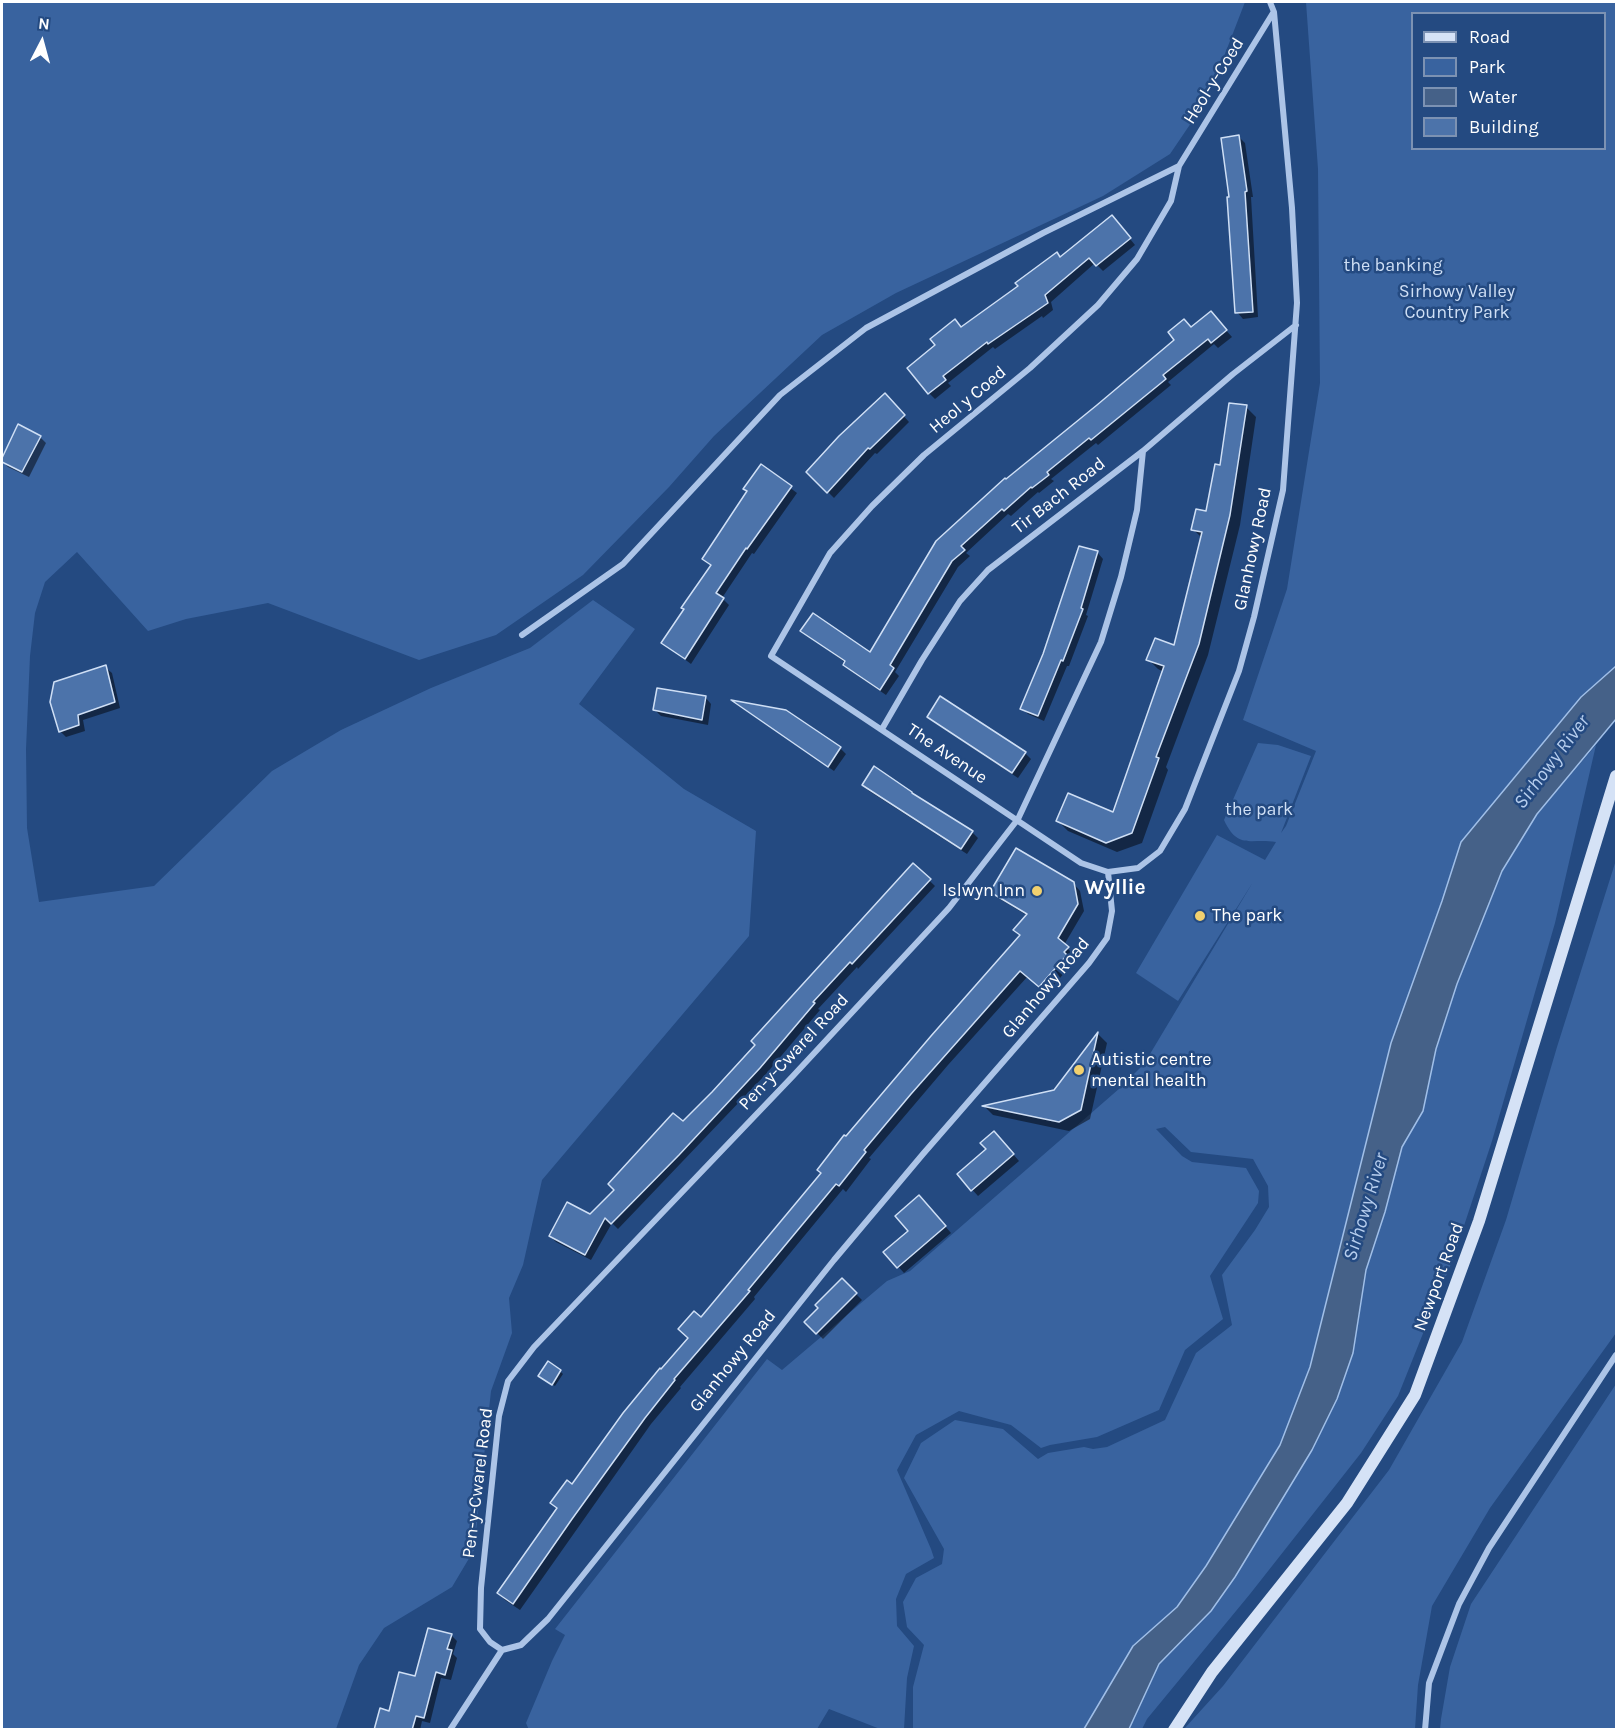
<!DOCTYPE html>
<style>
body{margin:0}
#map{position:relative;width:1618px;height:1731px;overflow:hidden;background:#244a81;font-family:Karla,sans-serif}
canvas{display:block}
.frame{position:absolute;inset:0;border:3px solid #fff;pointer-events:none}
.legend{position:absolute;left:1411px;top:12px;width:195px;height:138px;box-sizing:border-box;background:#244a81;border:2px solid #7c92b3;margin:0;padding:8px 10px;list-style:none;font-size:18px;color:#fff}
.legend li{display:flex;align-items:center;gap:12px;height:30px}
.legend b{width:30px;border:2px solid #7c92b3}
.north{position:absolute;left:12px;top:12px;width:60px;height:60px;-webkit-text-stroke:4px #244a81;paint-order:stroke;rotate:6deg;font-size:16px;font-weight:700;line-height:24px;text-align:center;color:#fff}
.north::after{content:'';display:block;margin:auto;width:21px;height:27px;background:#fff;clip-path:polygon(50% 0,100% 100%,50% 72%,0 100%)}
</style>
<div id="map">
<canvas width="1618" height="1731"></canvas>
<div class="frame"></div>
<ul class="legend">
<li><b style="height:8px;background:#d5e2f6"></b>Road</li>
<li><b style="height:16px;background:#39639f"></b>Park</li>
<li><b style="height:16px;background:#456188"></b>Water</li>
<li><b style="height:16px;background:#4c73aa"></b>Building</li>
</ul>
<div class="north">N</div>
</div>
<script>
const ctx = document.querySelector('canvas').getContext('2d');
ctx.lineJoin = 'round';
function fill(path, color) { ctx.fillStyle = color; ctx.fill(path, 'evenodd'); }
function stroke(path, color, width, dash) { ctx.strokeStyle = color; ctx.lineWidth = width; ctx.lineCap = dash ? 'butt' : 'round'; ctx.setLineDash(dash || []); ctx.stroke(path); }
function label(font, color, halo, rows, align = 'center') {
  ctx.font = font + ' Karla,sans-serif'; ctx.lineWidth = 5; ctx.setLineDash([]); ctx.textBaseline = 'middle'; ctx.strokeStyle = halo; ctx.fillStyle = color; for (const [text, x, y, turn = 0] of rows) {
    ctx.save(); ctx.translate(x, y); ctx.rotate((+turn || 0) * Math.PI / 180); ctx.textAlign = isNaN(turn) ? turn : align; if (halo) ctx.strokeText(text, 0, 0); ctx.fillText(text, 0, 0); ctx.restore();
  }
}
const green = new Path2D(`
 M2,2h1243l-37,96 -38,56 -67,42 -207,97 -74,42 -108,101 -45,51 -86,88 -87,60 -77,25 -151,-57 -82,16 -38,12 -71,-79 -32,30 -10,31 -5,43 -4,93 1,79 12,74 115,-16 118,-115 69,-41 90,-42 99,-40 63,-48 42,29 -56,75 105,85 72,42 -7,105 -207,244 -19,85 -14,33 3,35 -21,58 -17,159 -22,37 -68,41 -25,37 -23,64h-334z
 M1306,2h310v664l-36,31 -119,145 -19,59 -51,142 -81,324 -30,78 -74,121 -29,41 -44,39 -49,83h-171v-42l11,-42 -17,-18 -4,-25 13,-24 26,-14 2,-15 -40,-71 17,-35 34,-23 48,9 35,30 10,-6 36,-6 9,2 14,-2 58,-27 31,-67 36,-28 -10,-50 33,-45 14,-23 -1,-21 -15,-27 -62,-7 -26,-25 -9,2 26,27 10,6 54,6 13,23 -1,12 -48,73 13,43 -38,31 -26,60 -62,27 -47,8 -9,3 -30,-23 -52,-14 -43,24 -19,35 34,79 3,9 -28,16 -10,25 1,27 17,20 -7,32 -3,51h-24l-51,-20 -12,20 -288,1 -3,-7 26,-62 13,-26 -10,-6 212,-270 15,11 105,-89 23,-10 210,-183 24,-24 109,-182 -75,119 -42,-28 81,-138 48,25 11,-18c-26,-4 -38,8 -52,-22l34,-77 20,2 33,11 -30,77 5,-7 30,-75 -73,-31 44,-131 33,-206 -2,-214zM1412,14h192v134h-192z
 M1596,745l-41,178 -63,218 -38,115 -56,140 -37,57 -111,141 -103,125 -5,10 -13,1 30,-66 52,-53 101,-161 25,-51 16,-46 13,-83 19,-58 17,-65 21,-36 13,-62 21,-65 45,-113 35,-57z
 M1616,860v473l-126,175 -58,98 -14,79 -3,44h-231l39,-43 166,-216 73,-128 44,-122 51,-173z
 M1616,1384v345h-176l1,-10 9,-52 21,-63z`);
const water = new Path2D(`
 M1616,666v53l-79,95 -35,57 -45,113 -21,65 -13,62 -21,36 -17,65 -19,58 -13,83 -16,46 -25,51 -77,127 -24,34 -52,53 -30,65h-45l49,-83 44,-39 29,-41 74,-121 30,-78 81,-324 51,-142 19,-59 120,-145z`);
const shadow = new Path2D(`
 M1239,137l6,6 8,54h-2l7,120 -15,2 -6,-7z
 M1117,223l18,22 -32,26 -8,-8 -44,39 2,8 -10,8 -1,-2 -47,33 -2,-2 -45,36 3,3 -16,13 -6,-6 33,-65 99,-70z
 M1216,319l16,18 -14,11 -4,-4 -46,38 3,3 -73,60 -2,-2 -45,36 3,2 -15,12 -1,-1 -27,24 -3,-2 -42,39 4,3 -12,11 -63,105 4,4 -13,19 -35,-24 -6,-6 1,-2 -44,-32 68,23 68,-112 253,-213z
 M890,401l19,21 -32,32 -2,-1 -41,45 -26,-26z
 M1246,407l10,10 -16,108 -32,130 -42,112 2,3 -26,73 -25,9 -49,-21 -10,-10 56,-7 50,-142 -6,-3 -10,-10 27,-12 27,-109 -9,-9 14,-16 14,-46z
 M19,426l21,11 6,6 -17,34 -21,-10 -6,-6z
 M761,466l36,27 -43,61 -2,-1 -30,45 7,7 -38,59 -28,-21 49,-77 -8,-8 44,-66z
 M1097,552l6,7 -17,56 2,1 -19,50h-2l-23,55 -16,-7 -6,-6z
 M105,667l7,6 8,35 -37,12 2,11 -19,6 -6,-6z
 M705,697l6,7 -3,21 -47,-9 -6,-6z
 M736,703l104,45 6,6 -12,17z
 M929,717l96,36 6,6 -13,19 -83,-55z
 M863,785l53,13 56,34 6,6 -11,16 -98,-63z
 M913,865l22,21 -77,83 -1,-2 -39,42 2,1 -54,64 -148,155 -6,-6 -21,37 -35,-18 -6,-6 41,-20 92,-93 74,-78z
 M1073,883l7,8 4,20 -20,34 10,10 -4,5 3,3 -26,30 -19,-17 -80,89 -79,93 2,1 -25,33 -3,-3 -89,108 1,2 -75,88 1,1 -30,36 -131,186 -15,-10 -6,-7 59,-84 -6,-6 21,-17 88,-115 29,-33 11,-19 122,-146 23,-34 175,-203 7,-20 -30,-18 -6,-6z
 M1098,1034l9,9 -17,76 -21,12 -76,-16 -8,-8 69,-15z
 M1000,1139l19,22 -41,35 -19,-21z
 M925,1203l26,30 -47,40 -19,-21 25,-21z
 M842,1280l20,20 -39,39 -17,-17 14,-14z
 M560,1371l3,3 -8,12 -13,-8z
 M451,1635l6,6 -4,13 4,4 -6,22 -10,-2 -11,45 -8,-2 -2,9h-45z`);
const building = new Path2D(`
 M1239,135l8,56 -2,1 8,120 -18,1 -8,-116h2l-8,-59z
 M1112,215l19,23 -35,28 -7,-8 -44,37 3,8 -60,41 -1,-2 -44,34 3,4 -18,14 -21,-26 28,-23 -5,-6 25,-20 6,8 57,-41 -3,-3 42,-31 3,5z
 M1211,311l16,19 -16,13 -3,-4 -45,36 3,4 -75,61 -2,-2 -42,34 2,3 -17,13 -1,-1 -27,24 -2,-2 -41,37 4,4 -13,11 -62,104 4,3 -14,22 -37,-25 2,-4 -45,-30 13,-18 57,39 66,-111 69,-63 1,1 91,-74 77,-65 -6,-8 16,-13 7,8z
 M885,393l20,22 -35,34 -2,-1 -41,45 -21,-21 33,-36z
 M1229,403l18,2 -17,110 -31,129 -43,113 3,1 -27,75 -26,10 -50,-22 12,-28 45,19 51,-146 -18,-6 9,-22 19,7 28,-113 -11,-2 5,-21 10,2 9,-47 5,1z
 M18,424l23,12 -19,36 -20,-10v-4z
 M761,464l31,22 -45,63 -1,-1 -30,45 8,5 -39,61 -24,-16 23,-34 -3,-1 30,-43 -9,-6 45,-68 -4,-2z
 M1079,546l19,5 -17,57 2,1 -20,52 -2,-1 -23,56 -18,-7 23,-55z
 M106,665l9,37 -37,13 1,10 -20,7 -9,-30 4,-20z
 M657,688l49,8 -4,24 -49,-10z
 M940,696l86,56 -14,21 -85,-56z
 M731,700l55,10 55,37 -13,20z
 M874,766l38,26v1l61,38 -12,18 -99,-64z
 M1016,848l58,34 4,22 -20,34 11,9 -5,5 3,3 -28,32 -19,-16 -109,123 -47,56 2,2 -27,34 -3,-2 -88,106 2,1 -76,88 1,1 -30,38 -73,101 -59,85 -16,-11 60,-85 -7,-5 17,-23 5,4 51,-71 37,-45 1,1 27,-31 -10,-9 16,-18 7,6 120,-144 -4,-3 27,-35 2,1 85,-100 89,-101 -7,-5 14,-16 -37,-22z
 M913,863l18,16 -79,85 -2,-2 -37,40 2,1 -55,65 -81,87 -68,69 -6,-6 -20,37 -36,-19 18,-34 23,12 24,-24 -6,-6 65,-71 10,8 29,-29 43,-47 -4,-4z
 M1098,1032l-17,78 -22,12 -77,-16 72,-16z
 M994,1131l20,23 -43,37 -14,-17 29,-25 -6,-6z
 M919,1195l27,31 -49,42 -14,-16 25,-21 -13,-15z
 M842,1278l15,15 -41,41 -12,-12 14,-14 -3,-3z
 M548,1361l13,9 -9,15 -14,-9z
 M428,1628l24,6 -5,15 5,1 -7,25 -9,-3 -12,46 -8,-2 -4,14h-38l6,-22 9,3 10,-39 16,4z`);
const minor = new Path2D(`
 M522,635l101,-71 157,-169 86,-67 177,-95 136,-67
 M882,729l40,-69 38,-59 28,-31 155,-119 90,-77 63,-49
 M1108,872l-27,-9 -310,-207 59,-103 42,-47 52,-51 106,-87 68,-63 39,-46 34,-58 8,-35 94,-153
 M502,1650l19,-5 27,-26 286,-359 89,-106 166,-191 18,-25 5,-27 -4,-39 30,-4 22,-17 25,-42 54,-138 15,-54 29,-127 14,-187 -5,-95 -18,-196 -4,-10
 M502,1650l-12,-8 -10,-13 1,-41 18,-172 9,-35 26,-34 258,-270 157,-169 69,-89 83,-177 20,-65 16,-67 6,-59
 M450,1730l52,-80
 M1425,1730l4,-47 30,-79 30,-56 127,-193`);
const secondary = new Path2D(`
 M1174,1730l38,-58 135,-169 68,-108 64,-174 137,-445`);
const markers = [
 [1037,891,6,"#f1d06f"],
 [1200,916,6,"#f1d06f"],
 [1079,1070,6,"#f1d06f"]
];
const streetNames = [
 ["Heol-y-Coed",1214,81,-58],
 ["Heol y Coed",968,400,-40],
 ["Tir Bach Road",1059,496,-38],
 ["Glanhowy Road",1253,549,-78],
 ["The Avenue",947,754,34],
 ["Glanhowy Road",1046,988,-50],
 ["Pen-y-Cwarel Road",794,1052,-47],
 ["Newport Road",1439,1277,-70],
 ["Glanhowy Road",733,1361,-51],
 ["Pen-y-Cwarel Road",478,1483,-83]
];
const parkNames = [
 ["the banking",1393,266],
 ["Sirhowy Valley",1457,292],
 ["Country Park",1457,313],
 ["the park",1259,810]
];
const poiNames = [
 ["Islwyn Inn",1025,891,"right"],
 ["The park",1212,916],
 ["Autistic centre",1091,1060],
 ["mental health",1091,1081]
];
const waterNames = [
 ["Sirhowy River",1552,762,-53],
 ["Sirhowy River",1366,1207,-73]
];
const quarterNames = [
 ["Wyllie",1115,888]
];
fill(green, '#39639f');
fill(water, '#456188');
stroke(water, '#a0bfe8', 1.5);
fill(shadow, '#0007');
fill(building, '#4c73aa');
stroke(building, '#cfdff5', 1.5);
stroke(minor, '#acc4e7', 6);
stroke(secondary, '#d5e2f6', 12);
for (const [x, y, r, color] of markers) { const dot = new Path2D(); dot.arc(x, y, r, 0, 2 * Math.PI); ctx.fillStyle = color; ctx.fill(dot); stroke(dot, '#244a81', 2); }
label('18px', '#fff', '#244a81', streetNames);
label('18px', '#cfdff5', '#244a81', parkNames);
label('18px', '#fff', '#244a81', poiNames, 'left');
label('italic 20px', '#b7ceee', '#244a81', waterNames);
label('bold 21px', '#fff', '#244a81', quarterNames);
</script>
